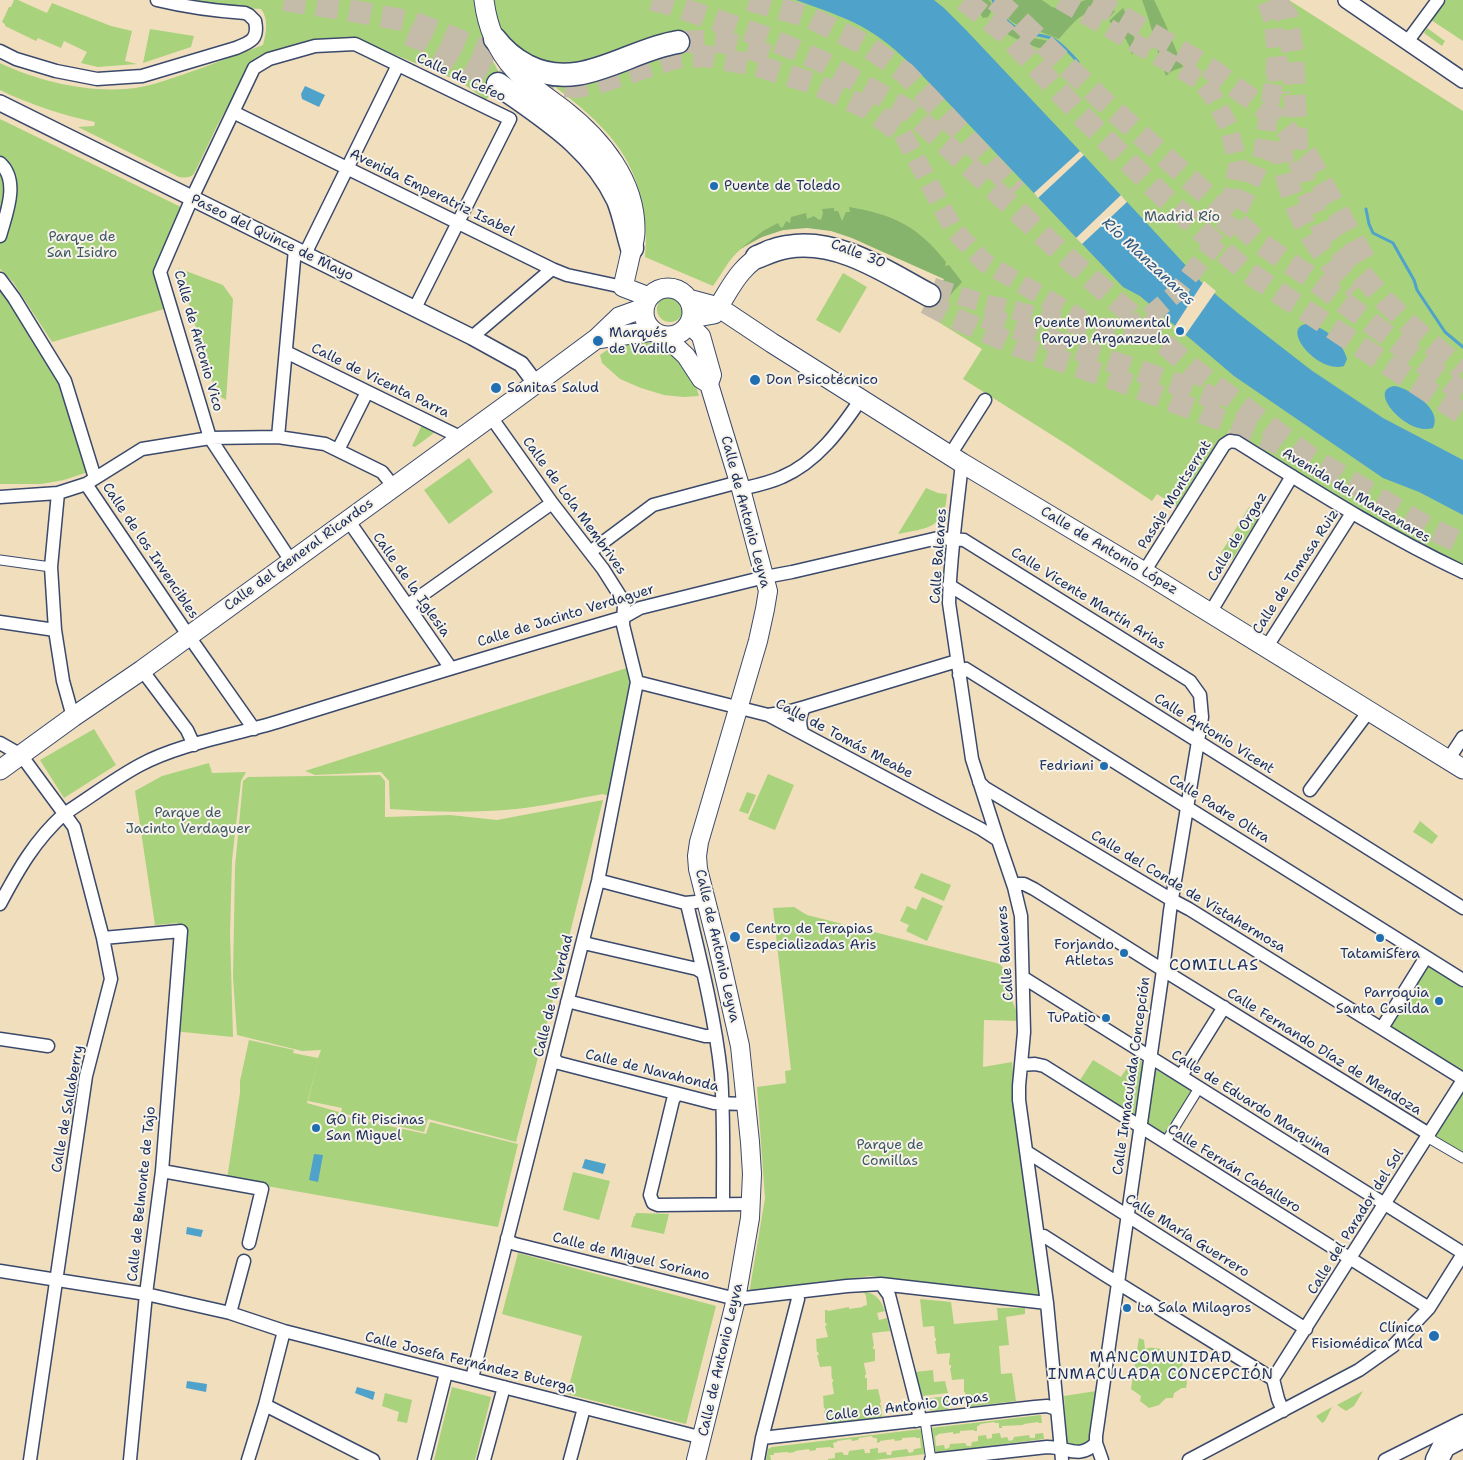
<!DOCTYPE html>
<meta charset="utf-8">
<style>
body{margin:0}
canvas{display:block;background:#f0debc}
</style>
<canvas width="1463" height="1460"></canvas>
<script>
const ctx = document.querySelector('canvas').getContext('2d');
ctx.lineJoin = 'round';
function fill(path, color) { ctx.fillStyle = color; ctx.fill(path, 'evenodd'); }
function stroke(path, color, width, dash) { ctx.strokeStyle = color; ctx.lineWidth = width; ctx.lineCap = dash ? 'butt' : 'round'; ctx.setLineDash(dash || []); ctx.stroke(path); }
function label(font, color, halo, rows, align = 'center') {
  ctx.font = font + ' "Shantell Sans",sans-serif'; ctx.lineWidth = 4; ctx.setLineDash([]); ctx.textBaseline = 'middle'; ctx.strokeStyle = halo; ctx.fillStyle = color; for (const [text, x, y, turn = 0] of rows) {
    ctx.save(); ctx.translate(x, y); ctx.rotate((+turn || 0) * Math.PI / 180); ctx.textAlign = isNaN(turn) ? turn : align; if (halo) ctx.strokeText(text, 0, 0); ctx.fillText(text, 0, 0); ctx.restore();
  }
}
const green = new Path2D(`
 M14,0h4l29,13 5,-10 59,23 21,5 -7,30 12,3 -39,3 -17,-4 6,-11 -23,-11 -3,7 -23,-10 -2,3 -31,-15v-2l-3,-2 7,-15h2z
 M173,0h1116l174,111v456l-94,-48 -139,-89 -51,78 -22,-14 -5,7 -86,-57 -103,-65 19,-30 -55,-34 17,-36c-23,-10 -46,-21 -70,-31 -13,-6 -28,-14 -42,-17 -30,-8 -67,-1 -91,18 -12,9 -19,25 -28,37l-68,-29c4,-38 -5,-82 -29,-113 -17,-23 -40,-41 -62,-58l3,-5 64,-16 7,6 24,-10 -92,8 -37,-14 -19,-22 -21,10 19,35 -16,22 -25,-18 -102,-42 -100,19 -24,34 -18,33 -23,48c-5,4 -8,4 -15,3l-101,-50 16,-1 1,-4c-33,-7 -64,-17 -95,-32v-27c38,18 84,29 126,26 25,-2 49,-12 73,-20 21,-8 43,-16 64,-24 3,-12 6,-26 -2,-36l-41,-2z
 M1446,0h17v41l-32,-21z
 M1427,28l18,13 -3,5 -18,-13z
 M150,29l44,7 -3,11 -48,16z
 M0,119l183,89 -28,63 9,38 -112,33 -39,-60 -13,-13z
 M178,268l45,17 10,14 -7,101 -10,-6z
 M843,273l24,14 -27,46 -24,-13z
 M0,286l60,88 28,98 -24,8 -23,4h-41z
 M657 309a13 13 0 1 1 26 0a13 13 0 1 1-26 0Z
 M642,341l21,6 11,6 18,19 7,24 -16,1 -19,-2 -23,-7 -21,-9 -18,-16 -2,-8c15,-11 25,-12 42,-14z
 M422,425l12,6v2l-19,14 -3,-1z
 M469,458l24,34 -44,32 -25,-34z
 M926,488l12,5 9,1c-2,35 -20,34 -49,40z
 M1249,507l12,7 -29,46 -11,-7z
 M633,666l4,16 -23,116 -11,-4c-29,5 -58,12 -87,15 -42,4 -84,3 -126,0l-1,-28 -8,-9 -66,3 -10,-4z
 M94,729l22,36 -52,33 -24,-38z
 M209,763l3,10 34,-1 -5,9 -9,79 -2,73 3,104 -60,-6 8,-100 -3,-8 -23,2 -20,-134 27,-15z
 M768,774l26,11 -19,45 -27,-11z
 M380,775l5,6v36l65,-2 47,5 106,-20 -41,165 -46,177 -88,-23 -4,13 -83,-19 1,-5 -34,-7 10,-39 -11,41 32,9 -1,3 88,19 4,-12 88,22 -20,83 -271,-48 13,-86v-12l9,-41 45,10 -1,3 25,5 3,-8 -19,1 -65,-16 -4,-58 2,-110 8,-86 5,-4z
 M747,792l9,3 -8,19 -9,-3z
 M1420,821l18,15 -6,8 -19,-12z
 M921,873l30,12 -7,16 -30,-13z
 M922,897l21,9 -16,35 -21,-10 3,-6 -9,-4 7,-15 9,4z
 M794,907l13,8 193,49 10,12 2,24 8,21 -36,-1 -1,47 29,-5 27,235 -169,-21 -121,18 16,-96 -8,-111 29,-4 -1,-12 6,-1 -18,-162z
 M1426,957l37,23v99l-81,-51z
 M1134,1057l62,36 -28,45 -88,-58 13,-20 28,17z
 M1463,1080v78l-31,-18z
 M573,1172l37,9 -11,39 -36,-10z
 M636,1213l33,1 -5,20 -33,-7 3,-11h1z
 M518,1253l198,53 -30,118 -119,-30 15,-58 -80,-22z
 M864,1292c12,1 17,8 21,19l-8,2 2,7 8,-2 3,13 -18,2 2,13h-1v3h2c0,4 0,8 0,12l-11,2c0,4 2,7 2,12h-1v3h2v12l11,-1 3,13 -1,1v2h1l1,13 -55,6 -3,-13h1v-3h-1c-1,-5 0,-8 -1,-12l11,-2 -2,-12h1v-3h-1c-1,-5 0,-9 -1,-13l-11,1 -3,-12h2l-1,-3h-1c-1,-5 0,-8 -1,-13l12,-2 -3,-11 2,-1 -1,-2h-1v-13h2l1,1 21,-4v2l14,-2v-1l4,-1 -1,-9z
 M920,1299l31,3 3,22 44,-4 -1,-12h28v6l-19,3 3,28 -10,1 2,28 11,-1 4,28 -49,6 -3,-12h1v-3h-1v-13l-12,1 -2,-12h1v-3h-2c0,-5 1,-8 1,-12l-13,1 -2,-13h1v-3h-1c-1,-5 0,-8 -1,-12l-11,1z
 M1139,1338l5,2 1,9c9,-4 22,3 32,3l5,5 1,16 4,9 -1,6h-4l-8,5 -1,5h-7l-7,7 -10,3 -9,-7 1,-5 -10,-7z
 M933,1370l1,12 11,-1 3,12 -26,3 -7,-24z
 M452,1387l39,10 -16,63h-41z
 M1096,1391l-7,53 -18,3 -3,-4 -1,-3 -3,-44z
 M1363,1391l-9,15 -8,5 -9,-6z
 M385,1393l27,7 -5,23 -10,-2 2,-9 -17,-6z
 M948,1396v13c-13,2 -20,6 -25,-10z
 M1332,1407l-7,14 -3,2 -6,-7z
 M1041,1415l1,8h-4v-1l-14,2 -1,1 -21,1v2h-3v-5h-4l-1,-1 -14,2v1l-3,1v5h-3v-1l-14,1v2l-7,1v-2l-15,2v1l-3,1 1,10 8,-1 1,4 4,-1 1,-4 15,-1 2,3h4l1,-4 6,-1v-5l8,-1 1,4 5,-1v-4l8,-1 1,5 6,-1 2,4 4,-1 1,-3 15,-2 1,3h5v-4l8,-1 1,6 -110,14 -3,-25z
 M922,1429l4,25 -52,6h-46v-1l7,-1v-5l7,-1 2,3h4l1,-4 15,-2 1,4h5v-4l8,-1v5l8,-1 1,3h4l1,-4 15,-2 2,4 4,-1 1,-3 7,-1 -1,-10h-4v-1l-14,1v2l-7,1 -1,-2 -14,2v1l-3,1v-5h-4l-1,-2 -13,2 -1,2 -6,1 -1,-2 -14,2v1l-4,1 1,5h-3v-1l-15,1v2l-6,1 -1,-2 -14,2v1l-7,1v-1l-14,1v2h-4l1,5h-5l2,-11 4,-2z`);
const forest = new Path2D(`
 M967,0h22l5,7 -6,10 -5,1 -6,-9z
 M1009,0h33l10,7 4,1 6,-1 24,-7h6l23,11 -7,8c-22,-17 -35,5 -49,20 -6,-2 -12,-5 -18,-7 -15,-5 -46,-8 -32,-32z
 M1142,0h12l11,23 18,44 -11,4 -6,5c-10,-25 -14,-51 -24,-76z
 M1123,8c6,12 17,34 9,47 -3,-15 -12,-24 -23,-34z
 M998,15c9,6 12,15 22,19 11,5 23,4 35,10 -4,3 -10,5 -15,4 -7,-1 -39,-15 -42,-21 -2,-5 -1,-8 0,-12z
 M849,207c44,7 70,20 97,55l-1,4 4,-1 13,17 -27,30 -6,-2 15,-31 -92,-41 -21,-7 -24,-3 -24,2 -21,7 -22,12 23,-18 15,-8 3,5 2,-1 3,-6 4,2 1,-6 15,-4 1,6 7,-3 4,3 3,1 2,-7 -1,-4 12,-1v3h4l4,10 4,-9h4z`);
const water = new Path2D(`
 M796,0h138l10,8 23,23 113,120 122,132 37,31 72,56 72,48 80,42v55l-44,-23 -36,-14 -149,-102 -94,-80 -17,-9 -205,-216c-13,-12 -26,-25 -41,-35 -24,-17 -54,-26 -81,-36z
 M305,86l20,9 -6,12 -17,-8 -1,-5z
 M1306,324c17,1 37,18 41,35l-3,7c-25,8 -64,-37 -38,-42z
 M1395,386c15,3 48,23 38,42 -25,9 -68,-39 -38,-42z
 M314,1154l9,1 -5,27 -9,-2z
 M585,1159l21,5 -3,10 -21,-6z
 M187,1227l16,3 -2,7 -15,-3z
 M187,1381l20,3 -1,8 -20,-4z
 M357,1387l18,5 -2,8 -18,-7z`);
const pier = new Path2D(`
 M1080,151l4,4 -46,43 -4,-5z
 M1121,195l6,7 -45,42 -6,-6z
 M1204,281l12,10 -32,46 -11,-8z`);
const stream = new Path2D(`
 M993,0c4,13 19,28 32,32 10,4 20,2 30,8 9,6 16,14 23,22
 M1366,209l3,15 4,9 20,10 21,37 3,10 28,42 18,15`);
const primaryTunnel = new Path2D(`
 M1060,0l141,81 13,17 15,29 9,38 -9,47
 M903,134l51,96 30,32 99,58
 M933,287l46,15 84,20 34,6 32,-2 17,-7 29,-25 49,-62 16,-26 22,-48 15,-99 -4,-40 -8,-19`);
const motorwayTunnel = new Path2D(`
 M284,0l58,9 71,13 63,25 27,13 31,19 19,6 23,2 19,-3 80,-26 30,-2 49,9 59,18 54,25 36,26
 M652,0l14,3 102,35 53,23 90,51 152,142 130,115 117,88 117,70 36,17
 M749,0l60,17 55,27 41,29 111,118
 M964,0l41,33 76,82 84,83 77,70 52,35 169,111
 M995,0l25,21 79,76 161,146 53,36 143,109 7,4
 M1094,0l114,67 69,51 30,37 62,113
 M1276,0l11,16 6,37 4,98 9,38 15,36 23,30 44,49 26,25 49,42
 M408,35l14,5 76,44
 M682,42c37,-3 58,2 93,16
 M1277,59l2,35
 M1281,141c2,45 22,88 50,123 8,9 17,17 25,25
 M926,303l26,14 66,29 99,34 115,44 48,20
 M984,317l204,71 39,15`);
const pedestrian = new Path2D(`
 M0,560l51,7
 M1429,1134l3,6 31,18
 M1165,1143l34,-55
 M925,1420l6,40`);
const minor = new Path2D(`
 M1407,42l31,-42
 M0,51l16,8 40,12 41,8 45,-3 94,-28c15,-6 23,-9 19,-27l-6,-6 -4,-2c-30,-2 -59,-6 -88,-13
 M233,112l319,157 15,6 56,12
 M0,163c20,18 6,51 0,73
 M305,254l93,-189
 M0,279l14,19 51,83 30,97
 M472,337l80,-68
 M286,352l176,86
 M278,437l17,-188
 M338,450l29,-58
 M950,455l35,-55
 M962,463c-5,47 -12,93 -13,140l23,156 26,81 16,47 7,29 3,116 -5,54v14l28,203 15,157
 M86,484l102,151 66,94
 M741,489c13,-3 28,-6 41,-12 35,-15 58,-47 79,-78
 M58,493l-7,74 4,63 8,51 10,36
 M0,497l58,-4 28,-9 56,-35 68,-11 68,-1 47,7 57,28 12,15
 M348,520l102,147
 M590,552l63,-47 86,-23
 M291,561l-81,-123 -50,-166 32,-74 62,-130 15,-9 46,-13 40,-2 155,75 -95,189
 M1144,572l80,-127 6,-4 7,1c74,46 147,93 226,130
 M949,585l514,323
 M408,605l144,-102
 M1210,613l82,-137
 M0,622l55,8
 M1266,648l86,-135
 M142,670l45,60 7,15
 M959,675l7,-6c166,104 332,207 497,311
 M637,682l131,33 213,114 17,11
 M768,715l19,-3 18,-5
 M802,732c-3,-9 -3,-17 3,-25l152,-46
 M0,743l21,12 53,72 29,111 8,41 -25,97 -56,384
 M1448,760l15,-23
 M979,782l6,6 187,112 17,9 274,170
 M1310,790l59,-79
 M598,881h3l84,22 11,-1
 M1014,887l5,-3h5l10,5 129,81 266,164
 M690,903l-2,5c13,54 27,110 33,166 3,41 2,84 2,126l-1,4
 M0,904c18,-34 35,-64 64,-90 25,-16 50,-35 76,-49 39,-21 94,-30 137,-43 115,-36 231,-71 347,-105l16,-9 125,-31 27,-5 146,-34 26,2 226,141 10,14 2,22 -32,194 -7,59 -67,466v7l6,17
 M103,938l78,-7 -19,240 -16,123 -16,166
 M583,940l5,4 109,25 6,4
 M1024,978l439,275
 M567,1002h4l134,34h5l5,-3
 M1382,1028l44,-71
 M0,1039l48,7
 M554,1057l2,4 3,2 155,40 32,1
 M1021,1065l14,-1 9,2 385,242
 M1181,1076l43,-69
 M677,1094l-4,6 -22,91 -1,4 3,8 5,2 93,-1
 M1027,1152l279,177
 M162,1171l100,18 -13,54
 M1039,1237l5,-1 61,39 168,104 5,20 5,12
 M507,1238l3,4 5,2 221,55 111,-13 34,-2 166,19
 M0,1271l146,23 84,19 54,18 419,107
 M881,1284l8,11 29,114 1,6 -3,6
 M230,1313l14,-52
 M472,1378l126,-497 39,-199 -14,-57 1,-21 -2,-5 -19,-30 -51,-66 -61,-86
 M1273,1379l190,-299
 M265,1405l108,55
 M762,1438l273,-31 12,-1 9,3
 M248,1460l17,-55 19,-74
 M424,1460l22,-87
 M484,1460l20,-73
 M570,1460l14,-52
 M758,1460l4,-22 36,-139 -3,-7
 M931,1460l116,-13c21,0 32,13 49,-4
 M1189,1460l170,-90 34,-24 36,-38 34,-54
 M1385,1460l78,-39`);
const tertiary = new Path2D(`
 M1346,0l117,80
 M0,103l472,234 49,27 15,20`);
const secondary = new Path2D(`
 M689,324l12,12 11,39 -3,9 32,105 27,102 -3,18 -7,32 -59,201 -2,14 1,13 20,79 22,98 10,96 2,32 -2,44 -14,81 -40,161
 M666,337l20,19 15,23 8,5`);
const primary = new Path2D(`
 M484,0c3,25 13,50 30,69 14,16 33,28 50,41 37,29 72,71 71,121 0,10 -4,20 -6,30 -2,9 -4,17 -6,26l26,10
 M644 312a24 24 0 1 1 48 0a24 24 0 1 1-48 0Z
 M688,299l30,8 54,36 190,120 182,109 319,197
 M692,318l22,-4c18,-28 24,-47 55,-64
 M596,339l57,-8
 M0,770l73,-53 69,-47 373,-271 81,-60 23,-22 25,-9`);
const motorway = new Path2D(`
 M495,39c9,12 19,20 32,27 53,27 100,-16 151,-24
 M498,84c47,34 94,61 120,116 6,15 9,32 14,48
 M757,257c10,-4 20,-9 30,-10 51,-9 99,25 142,48
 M1437,1460l7,-14 19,-10`);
const markers = [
 [714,186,5,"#1f6fb2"],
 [1180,331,5,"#1f6fb2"],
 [598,341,6,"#1f6fb2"],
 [755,380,6,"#1f6fb2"],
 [496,388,6,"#1f6fb2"],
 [1104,766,5,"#1f6fb2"],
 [735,937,6,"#1f6fb2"],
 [1380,938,5,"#1f6fb2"],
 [1124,953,5,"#1f6fb2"],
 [1439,1001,5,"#1f6fb2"],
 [1106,1018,5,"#1f6fb2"],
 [316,1128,5,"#1f6fb2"],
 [1127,1308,5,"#1f6fb2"],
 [1434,1336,6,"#1f6fb2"]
];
const streetNames = [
 ["Calle de Cefeo",461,78,25],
 ["Avenida Emperatriz Isabel",432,193,26],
 ["Paseo del Quince de Mayo",272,238,26],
 ["Calle 30",858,254,21],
 ["Calle de Antonio Vico",198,341,74],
 ["Calle de Vicenta Parra",380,381,26],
 ["Pasaje Montserrat",1175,495,-58],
 ["Avenida del Manzanares",1356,496,31],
 ["Calle de Lola Membrives",574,506,54],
 ["Calle de Antonio Leyva",745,512,75],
 ["Calle de Orgaz",1238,537,-59],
 ["Calle de los Invencibles",150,551,56],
 ["Calle de Antonio López",1109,551,31],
 ["Calle del General Ricardos",299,555,-36],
 ["Calle Baleares",939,556,-86],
 ["Calle de Tomasa Ruiz",1296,572,-57],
 ["Calle de la Iglesia",411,585,55],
 ["Calle Vicente Martín Arias",1088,599,32],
 ["Calle de Jacinto Verdaguer",566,616,-17],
 ["Calle Antonio Vicent",1214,734,32],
 ["Calle de Tomás Meabe",844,739,28],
 ["Calle Padre Oltra",1219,809,32],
 ["Calle del Conde de Vistahermosa",1188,892,31],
 ["Calle de Antonio Leyva",717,946,77],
 ["Calle Baleares",1006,953,-94],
 ["Calle de la Verdad",554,996,-76],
 ["Calle Fernando Díaz de Mendoza",1324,1052,32],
 ["Calle de Navahonda",652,1071,14],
 ["Calle Inmaculada Concepción",1132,1076,-82],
 ["Calle de Eduardo Marquina",1251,1103,32],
 ["Calle de Sallaberry",68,1109,-80],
 ["Calle Fernán Caballero",1234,1169,32],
 ["Calle de Belmonte de Tajo",142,1194,-84],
 ["Calle del Parador del Sol",1356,1222,-58],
 ["Calle María Guerrero",1187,1236,32],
 ["Calle de Miguel Soriano",631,1257,14],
 ["Calle de Antonio Leyva",721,1360,-77],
 ["Calle Josefa Fernández Buterga",470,1363,14],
 ["Calle de Antonio Corpas",907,1407,-7]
];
const poiNames = [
 ["Puente de Toledo",724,186],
 ["Puente Monumental",1170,323,"right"],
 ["Parque Arganzuela",1170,339,"right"],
 ["Marqués",609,333],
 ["de Vadillo",609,349],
 ["Don Psicotécnico",766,380],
 ["Sanitas Salud",507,388],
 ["Fedriani",1094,766,"right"],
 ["Centro de Terapias",746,929],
 ["Especializadas Aris",746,945],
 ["Forjando",1114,945,"right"],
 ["Atletas",1114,961,"right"],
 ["TatamiSfera",1380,954,"center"],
 ["Parroquia",1429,993,"right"],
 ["Santa Casilda",1429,1009,"right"],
 ["TuPatio",1096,1018,"right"],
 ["GO fit Piscinas",326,1120],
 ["San Miguel",326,1136],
 ["La Sala Milagros",1137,1308],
 ["Clínica",1423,1328,"right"],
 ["Fisiomédica Mcd",1423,1344,"right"]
];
const parkNames = [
 ["Madrid Río",1182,217],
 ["Parque de",82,237],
 ["San Isidro",82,253],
 ["Parque de",188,813],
 ["Jacinto Verdaguer",188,829],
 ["Parque de",890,1145],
 ["Comillas",890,1161]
];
const waterNames = [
 ["Río Manzanares",1148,262,43]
];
const neighbourhoodNames = [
 ["MANCOMUNIDAD",1161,1358],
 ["INMACULADA CONCEPCIÓN",1161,1375]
];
const quarterNames = [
 ["COMILLAS",1214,966]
];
fill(green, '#a9d27d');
fill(forest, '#86b46c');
fill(water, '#4fa3cb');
fill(pier, '#f0debc');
stroke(stream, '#4fa3cb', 3);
stroke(primaryTunnel, '#c5bba9', 19, [19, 9]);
stroke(motorwayTunnel, '#c5bba9', 22, [22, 11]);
stroke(pedestrian, '#3b496c', 11);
stroke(minor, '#3b496c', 15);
stroke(tertiary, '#3b496c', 18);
stroke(secondary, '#3b496c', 20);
stroke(primary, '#3b496c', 21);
stroke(motorway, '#3b496c', 25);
stroke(pedestrian, '#fff', 9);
stroke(minor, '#fff', 12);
stroke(tertiary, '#fff', 15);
stroke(secondary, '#fff', 18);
stroke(primary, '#fff', 19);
stroke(motorway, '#fff', 22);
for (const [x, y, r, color] of markers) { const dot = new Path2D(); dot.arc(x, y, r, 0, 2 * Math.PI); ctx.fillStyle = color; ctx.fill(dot); stroke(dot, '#f7f3e8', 2); }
label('14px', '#1b2f5e', '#f7f3e8', streetNames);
label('14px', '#1b2f5e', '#f7f3e8', poiNames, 'left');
label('14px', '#3e5866', '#f7f3e8', parkNames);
label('italic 15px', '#2d5884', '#f7f3e8', waterNames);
ctx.letterSpacing = '1px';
label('15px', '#1b2f5e', '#f7f3e8', neighbourhoodNames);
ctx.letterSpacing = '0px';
ctx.letterSpacing = '1px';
label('16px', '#1b2f5e', '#f7f3e8', quarterNames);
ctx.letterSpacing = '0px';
</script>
